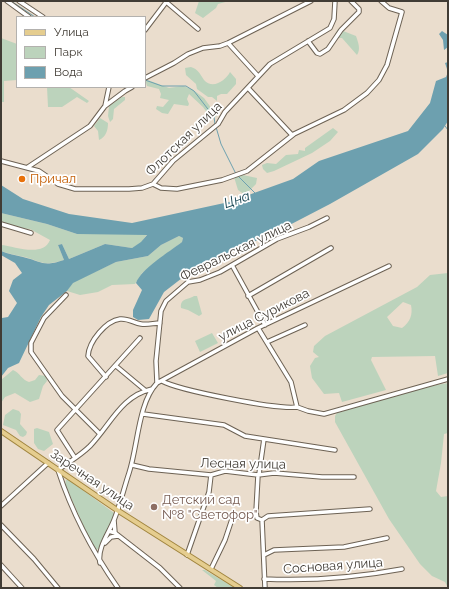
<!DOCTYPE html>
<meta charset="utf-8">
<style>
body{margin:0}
#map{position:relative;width:449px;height:589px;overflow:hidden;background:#eaddcd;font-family:Raleway,sans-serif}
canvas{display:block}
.frame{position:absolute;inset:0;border:2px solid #413c35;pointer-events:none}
.legend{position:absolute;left:16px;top:16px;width:130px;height:72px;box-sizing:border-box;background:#fff;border:1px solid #b3b1ae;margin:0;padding:5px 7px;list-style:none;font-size:12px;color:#413c35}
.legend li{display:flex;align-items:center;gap:8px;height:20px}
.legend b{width:20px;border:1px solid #b3b1ae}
</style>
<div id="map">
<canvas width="449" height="589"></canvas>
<div class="frame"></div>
<ul class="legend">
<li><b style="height:5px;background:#e5cd8f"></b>Улица</li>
<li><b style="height:11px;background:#bcd3bc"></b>Парк</li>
<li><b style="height:11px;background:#6da0af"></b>Вода</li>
</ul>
</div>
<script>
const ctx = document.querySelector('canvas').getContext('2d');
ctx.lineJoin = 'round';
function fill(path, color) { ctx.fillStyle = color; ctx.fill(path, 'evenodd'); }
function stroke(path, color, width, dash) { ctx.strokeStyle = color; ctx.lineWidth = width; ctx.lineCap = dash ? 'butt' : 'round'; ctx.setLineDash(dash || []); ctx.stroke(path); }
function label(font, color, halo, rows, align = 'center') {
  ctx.font = font + ' Raleway,sans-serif'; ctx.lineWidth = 3.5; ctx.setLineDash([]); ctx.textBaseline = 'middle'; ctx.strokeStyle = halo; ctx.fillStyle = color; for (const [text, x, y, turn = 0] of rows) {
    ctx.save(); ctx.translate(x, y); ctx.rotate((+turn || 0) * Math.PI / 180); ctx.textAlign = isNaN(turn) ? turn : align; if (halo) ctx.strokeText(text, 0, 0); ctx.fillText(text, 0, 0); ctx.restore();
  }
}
const green = new Path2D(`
 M199,1h30l-11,3 -2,4 -13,10 -8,-5z
 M338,29l18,7c2,6 5,13 1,19l-15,-17h-4l-3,-4z
 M1,38l16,6v36l-13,1v21h-3z
 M191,67c7,2 9,7 13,13 9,10 22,0 26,-8l6,7v5l-9,10h-6l-4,2v5l-5,-4h-4l-11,-8 -1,-5 -10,-9 -1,-7z
 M145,79l24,9 14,-2 9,3 12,9 13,18 -5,3 -9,-12 -14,-13 -2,5 2,5 -1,2 -14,-2 -6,10 -6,-1 -6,-4 1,-3 6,1 6,-7 -9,-2 1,-4 -2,-5 -12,-3z
 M47,87h22l20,14 -2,2 -10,-6 -15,10h-14z
 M122,97h3v3l-11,9 -1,10 -3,3 -2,-6 1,-10z
 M100,118l8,5c0,7 -2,14 -9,17l-1,-9 -4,-5z
 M333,128l5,4 -8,9 -18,12 -38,18 -7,2 -4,-4 -1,-4 5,-2 9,1 10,-9 12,-1 1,-4 6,1v-3z
 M243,175l14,3 -1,6 -11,11 -7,-5 -4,-13z
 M1,213l46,11 30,10h70l-6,9 -9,5 -27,-4 -36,15 -7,-15 -4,1 6,15c-20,6 -20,3 -39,-3 -8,-2 -16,-3 -24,-6v-6c13,1 42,13 49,-5l-20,-11 -12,-1 -17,-7z
 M179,236l4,2 -1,4 -40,31 -7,11 -23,1 -14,7 -18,3 -13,-4 6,-9 43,-20 32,-6 13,-11z
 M448,273v100l-10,3 -3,-20 -63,1 -1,3 15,30 -44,12 -3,-9 -15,1 -12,-16 -2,-12 5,-8 4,-1 -6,-5 1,-6 11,-10 92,-49 13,-12zM403,302l8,3c2,10 -1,17 -9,23l-9,-2 -6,-9z
 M194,296h3l5,18 -3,2 -11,-6 -7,-2c-1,-10 7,-8 13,-12z
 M212,333l6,10 -18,9 -5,-11z
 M13,370c7,3 9,10 16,12l6,-2 4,-5 7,1 1,5 -4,5 -4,13 -9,3 -15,-9 -10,4 -4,6v-23z
 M448,383v50l-4,1 -3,29 -5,28 5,6 7,-1v92l-3,-6 -13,-6 -12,-12 -31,-45 -54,-97v-6l2,-3 77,-24z
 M13,409l6,2 2,3 -1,10 7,8 -1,3 -3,2 -3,-1 -4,-6 -13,-5 2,-10z
 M37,428l12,4 4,12 -9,7 -6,-2 -4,-6v-14z
 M66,480h3l45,33 -1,5 -13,30 -4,2 -5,-7 -26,-59z
 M202,570h3l30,18h-17l-4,-3 2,-4z`);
const water = new Path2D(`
 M442,31l6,4v12l-4,3 -1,-10 -4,-6z
 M448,62v59l-5,8 -25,25 -88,50 -52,27 -83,37 -31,24 -15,27 -11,1 -5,-3v-7l9,-20 -6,-7c5,-14 33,-31 46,-41l1,-4 -4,-2 -18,9 -13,11 -32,6 -43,21 -6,8 -18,14 -8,12 -22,46 -11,5 -7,9v-55l1,-4 6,-1 9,-14 -8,-12 4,-11 9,-7 -7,-10 -14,-8v-4c7,3 15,4 22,6 20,5 20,10 41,3l-6,-15 4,-1 7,15 36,-15 27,4 9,-6 6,-7 -70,-1 -30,-10 -46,-11v-28l22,14 46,15 63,9 97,-21 64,-23 26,-18 89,-30 22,-28 6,-22 10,-4 2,-5 -3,-9z`);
const stream = new Path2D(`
 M11,1l24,16
 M145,80l17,6h24l8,5 20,26 1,7
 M445,126l3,4
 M216,127l5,17 15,30
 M238,176l18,18`);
const minor = new Path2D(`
 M7,1l22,16
 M19,1l24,16
 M165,1l33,28
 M145,30l22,-29
 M308,41l9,12 3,1 8,-5 13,-19 18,-18v-3l-8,-8
 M228,43l30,33
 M145,78l29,-15 14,-9 15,-6 17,-2 8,-3 83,-42
 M248,88l44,47
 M105,106l4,-19
 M1,161l38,10 19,13 17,5h54l13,-1 11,-4 20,-23 45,-37 7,-12 45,-48 60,-36 4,-9 1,-18
 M28,167l62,-41 15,-20 20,-15 7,-4
 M153,184l8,4 16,1 45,-9 25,-9 47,-37 50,-24 23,-17 12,-13 8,-15 15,-53 -13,-4 -8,-7
 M1,224l30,9
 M232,265l33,60
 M66,295l-22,23 -13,25v9l31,44 38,38
 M248,296l83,-48
 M258,328l33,54 6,25 11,4 16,3 124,-35
 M267,342l38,-17
 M116,366l30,25
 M106,377l-18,-21c1,-15 18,-35 32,-37 8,-1 14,4 21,5 7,1 13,-1 19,-1
 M162,381c16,9 116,29 135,26
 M157,383l-1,-22 5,-50 5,-10 22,-19 12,-2 20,-8 57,-33 32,-12 18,-9
 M143,414l81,11 21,11 90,14
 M75,458l-18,-28 83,-92
 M132,465l17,4 62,6 14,-4 33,4 16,-2 48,4h32
 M259,474l5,-35
 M258,475l-2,37 1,6 5,2 3,68
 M1,506l47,-43
 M262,520l6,-4 102,-7
 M1,525l33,34 24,29
 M109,531l6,2 -1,-13
 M115,533l45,35 20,20
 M105,543l6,-6 7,-1
 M187,555l22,-63 2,-17
 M264,555l10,-5 70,-3 43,-9
 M100,563c-3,-15 9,-30 14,-43 6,-15 10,-32 15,-47 9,-27 9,-70 28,-90l101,-55 131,-62
 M1,565l21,23
 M211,569l14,-29 7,-21 3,-2 21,-2
 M264,579c44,2 95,-2 138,-10
 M118,588c-26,-37 -46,-75 -60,-118 11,-8 23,-15 32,-24 21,-22 31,-50 62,-57`);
const major = new Path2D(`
 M1,431l116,79 123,78`);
const markers = [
 [22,179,4,"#e8710a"],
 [154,507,4,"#8d6e63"]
];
const streetNames = [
 ["Флотская улица",184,139,-44],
 ["Февральская улица",236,251,-26],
 ["улица Сурикова",264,315,-27],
 ["Лесная улица",243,464,1],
 ["Заречная улица",92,480,34],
 ["Сосновая улица",333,566,-4]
];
const foodNames = [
 ["Причал",30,179]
];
const educationNames = [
 ["Детский сад",162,500],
 ["№8 \"Светофор\"",162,515]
];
const waterNames = [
 ["Цна",237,200,-19]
];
fill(green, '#bcd3bc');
fill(water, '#6da0af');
stroke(stream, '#6da0af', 1);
stroke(minor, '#6d6254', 5.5);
stroke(major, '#a1853f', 6);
stroke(minor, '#fff', 3.5);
stroke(major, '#e5cd8f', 4);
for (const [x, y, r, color] of markers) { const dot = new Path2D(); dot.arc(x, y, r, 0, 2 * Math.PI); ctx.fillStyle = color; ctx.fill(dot); stroke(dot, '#fff', 1.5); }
label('13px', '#413c35', '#fff', streetNames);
label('13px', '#c56008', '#fff', foodNames, 'left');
label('13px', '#785e54', '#fff', educationNames, 'left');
label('italic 14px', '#194652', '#fff', waterNames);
</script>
